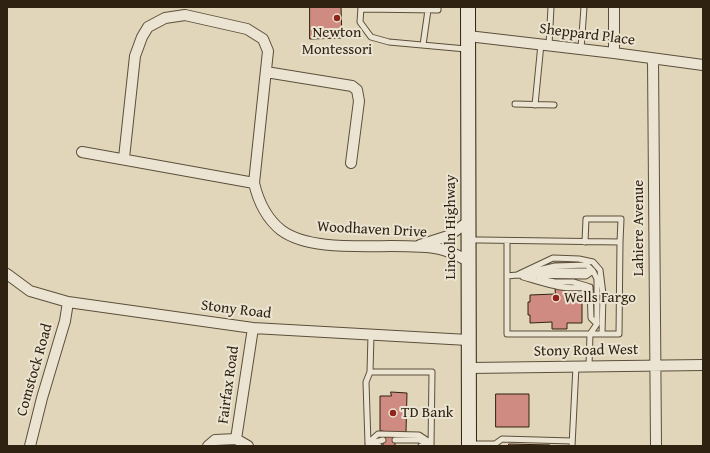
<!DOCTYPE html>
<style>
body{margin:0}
#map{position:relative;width:710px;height:453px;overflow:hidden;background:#e1d6b9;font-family:"Gentium Book Plus",serif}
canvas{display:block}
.frame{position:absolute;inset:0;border:8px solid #302211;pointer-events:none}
</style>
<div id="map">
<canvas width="710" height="453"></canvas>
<div class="frame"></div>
</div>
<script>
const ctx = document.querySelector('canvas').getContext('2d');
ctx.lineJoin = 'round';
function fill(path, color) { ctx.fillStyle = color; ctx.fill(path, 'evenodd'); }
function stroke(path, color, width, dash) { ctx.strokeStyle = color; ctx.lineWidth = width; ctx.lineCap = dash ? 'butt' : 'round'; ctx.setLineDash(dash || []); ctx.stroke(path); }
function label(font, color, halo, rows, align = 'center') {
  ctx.font = font + ' "Gentium Book Plus",serif'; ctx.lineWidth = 4; ctx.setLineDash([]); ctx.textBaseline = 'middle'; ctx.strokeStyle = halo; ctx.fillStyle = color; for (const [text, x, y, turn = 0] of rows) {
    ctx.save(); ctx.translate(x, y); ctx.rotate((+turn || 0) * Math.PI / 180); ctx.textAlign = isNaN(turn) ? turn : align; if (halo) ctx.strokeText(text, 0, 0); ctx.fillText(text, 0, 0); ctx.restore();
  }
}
const building = new Path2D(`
 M310,7h31l1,31 -32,1z
 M554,263h19l1,31h8v29h-15v6h-15v-7l-22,1v-8h-2v-13h2v-7l25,-1z
 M391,392l16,1 -1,39h-11v14h-12v-15h-3v-35h11z
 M496,394h33v33h-33z
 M509,444l41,1v1h-41z`);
const service = new Path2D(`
 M361,7l-1,15 11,15 18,5 77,7
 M361,9l77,1v-3
 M423,45l5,-35
 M549,45l2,-38
 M581,49l3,-42
 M515,104l39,1
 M535,105l6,-61
 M469,240h12l139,2 1,-23h-35l-1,23
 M507,241v93h112l1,-92
 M587,265l6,6 -7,5 -69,-1 38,-9z
 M517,275l38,-4h38l4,8v45l-7,10 -1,32
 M507,276l10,-1 36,-17 26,1 14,3 7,8 3,24 -1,40
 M523,277c27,8 39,13 67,10l1,31 6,6
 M539,279l16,3h18l14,4
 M371,335l-1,37h62l-1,74
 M370,372l-4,10 2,62 15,-4
 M395,440h24l7,2
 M368,443l10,-9 41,1 12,8
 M369,444l10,2
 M471,444h24l7,-5 70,2
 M421,446l9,-2
 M572,446l4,-80`);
const minor = new Path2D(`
 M614,7v46
 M468,36l146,17 89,12
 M653,59l3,387
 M266,72l86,14 5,4 2,11 -8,62
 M82,152l172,31
 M124,158l11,-102 7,-19 6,-10 17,-9 20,-3 62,14 16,10 5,12 -14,132c4,17 12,35 27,47 36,27 115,10 159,19 10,2 19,7 28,12
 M420,245l28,-9 20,-14
 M7,274l23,17 38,11 185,26 215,12
 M469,368l234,-3
 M236,439l17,-111
 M236,439l12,7
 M30,446l12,-48 23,-77 3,-19
 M208,446l7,-6 21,-1`);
const secondary = new Path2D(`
 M468,7l1,439`);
const markers = [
 [337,18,4,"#8f2418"],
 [556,298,4,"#8f2418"],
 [393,413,4,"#8f2418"]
];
const poiNames = [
 ["Newton",337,33,"center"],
 ["Montessori",337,50,"center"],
 ["Wells Fargo",564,298],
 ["TD Bank",401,413]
];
const streetNames = [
 ["Sheppard Place",587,35,7],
 ["Lincoln Highway",451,227,-90],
 ["Lahiere Avenue",639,228,-90],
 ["Woodhaven Drive",372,230,3],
 ["Stony Road",236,310,7],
 ["Stony Road West",586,351,-1],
 ["Comstock Road",35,370,-74],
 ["Fairfax Road",229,385,-82]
];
fill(building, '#cf8a82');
stroke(building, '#302211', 1);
stroke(service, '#5c4f3b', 7);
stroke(minor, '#5c4f3b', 12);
stroke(secondary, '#302211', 16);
stroke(service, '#ece4d2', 5);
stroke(minor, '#ece4d2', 10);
stroke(secondary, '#ece4d2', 14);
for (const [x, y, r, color] of markers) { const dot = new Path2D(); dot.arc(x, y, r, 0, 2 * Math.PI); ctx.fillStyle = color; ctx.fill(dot); stroke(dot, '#ece4d2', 1.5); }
label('15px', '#302211', '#ece4d2', poiNames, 'left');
label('15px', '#302211', '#ece4d2', streetNames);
</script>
